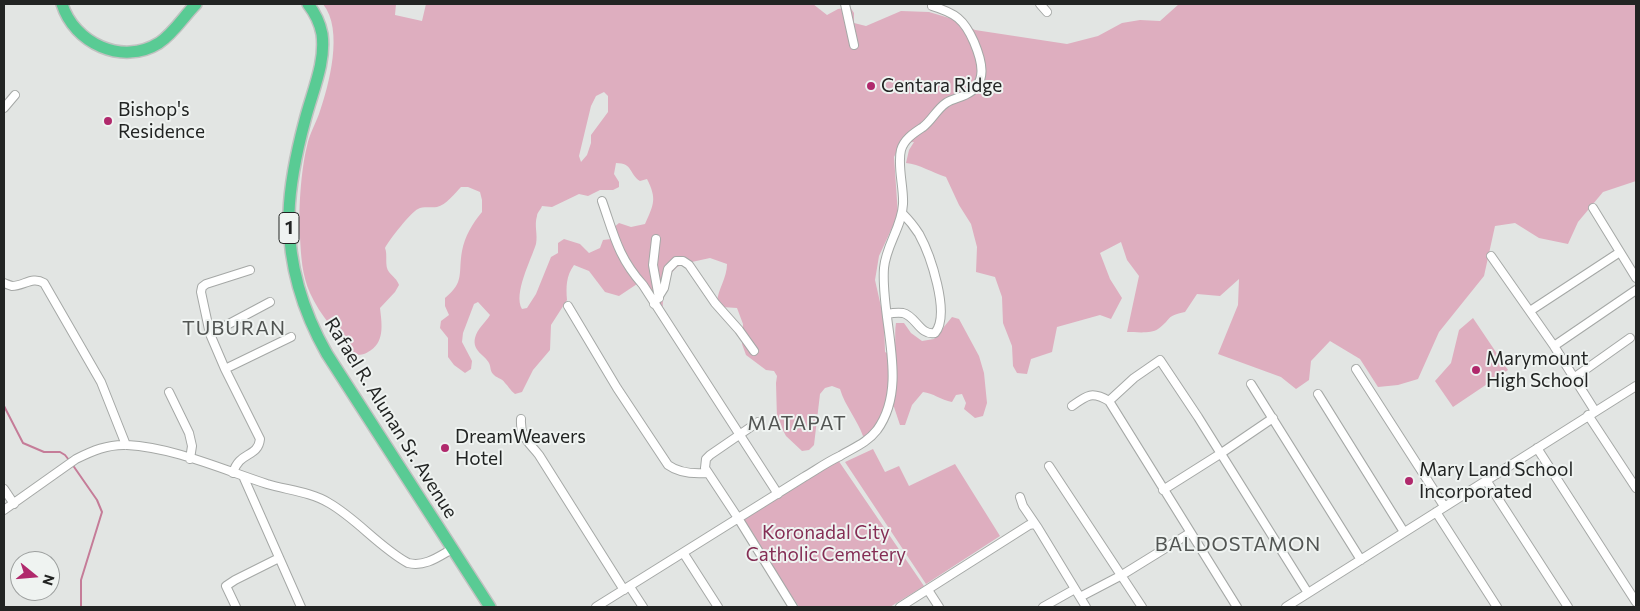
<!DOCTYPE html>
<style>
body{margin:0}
#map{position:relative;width:1640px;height:611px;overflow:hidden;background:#e2e5e3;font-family:Commissioner,sans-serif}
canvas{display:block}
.frame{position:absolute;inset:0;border:5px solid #222423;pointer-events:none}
.north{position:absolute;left:10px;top:551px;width:50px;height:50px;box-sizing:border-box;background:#eff3f1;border:1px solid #9da09f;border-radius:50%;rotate:107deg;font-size:14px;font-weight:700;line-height:20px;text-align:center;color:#222423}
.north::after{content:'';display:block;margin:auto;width:18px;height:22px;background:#b0296c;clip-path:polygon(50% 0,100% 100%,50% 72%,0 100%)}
</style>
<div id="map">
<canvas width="1640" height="611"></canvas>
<div class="frame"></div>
<div class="north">N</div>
</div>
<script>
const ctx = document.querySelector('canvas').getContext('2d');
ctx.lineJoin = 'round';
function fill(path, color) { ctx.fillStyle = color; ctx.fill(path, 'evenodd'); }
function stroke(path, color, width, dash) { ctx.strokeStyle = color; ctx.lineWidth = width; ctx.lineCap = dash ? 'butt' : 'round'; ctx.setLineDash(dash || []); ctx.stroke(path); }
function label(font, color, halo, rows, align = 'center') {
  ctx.font = font + ' Commissioner,sans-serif'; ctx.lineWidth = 4; ctx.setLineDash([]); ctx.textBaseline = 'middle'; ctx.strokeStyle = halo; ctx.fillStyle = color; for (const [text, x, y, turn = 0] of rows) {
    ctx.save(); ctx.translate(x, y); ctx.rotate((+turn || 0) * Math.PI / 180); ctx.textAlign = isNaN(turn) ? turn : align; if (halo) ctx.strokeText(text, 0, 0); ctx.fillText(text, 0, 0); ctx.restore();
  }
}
const green = new Path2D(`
 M323,4h73l-1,11 27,6 4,-17h387l14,11 11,-6 12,-2 4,6v10l12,3 35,-15 28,1 27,8 19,10 92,14 31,-8 24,-13 18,-3 20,1 19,-17h457v177l-33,11 -25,30 -10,22 -29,-6 -24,-15 -20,3 -11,50 -45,56 -21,47 -20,6 -20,2 -18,-28 -30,-18 -19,20 -2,19 -13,9 -15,-12 -63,-23 20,-49 1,-26 -19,17 -23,-2 -12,18c-20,4 -13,7 -27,17 -7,5 -22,3 -31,3l12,-56 -12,-16 -6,-18 -21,11 10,26 12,19 -11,21 -11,-4 -43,12 -5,25 -21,7 -4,15 -10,-1 -4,-7 -1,-20 -9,-23 -1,-26 -7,-20 -19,-5 1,-25 -6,-23 -12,-19 -13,-28c-13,-4 -27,-13 -40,-14l3,-13 5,-8 -13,1 -7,14 4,58 -19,41 -4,24 9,40 1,32 8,5c4,-12 1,-22 3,-34h8l7,10 11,8 12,-2 18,-22 7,2 20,37 5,17 3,30 -4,13 -8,2 -11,-9 2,-6 -4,-9 -6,1 -4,7c-11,-2 -19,-9 -29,-10l-11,13 -7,20h-5l-6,-18 -9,-2 -10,23 -8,9 -4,-1c-6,-17 -18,-30 -23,-47l-8,-3 -7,2 -5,6 -6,51 -5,5 -7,1 -16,-15 -9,-17 -1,-36 1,-7 -3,-5 -8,-1 -20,-15 -4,-11 1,-20 -6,-16 -15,-1 -5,-5c1,-13 10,-24 10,-38l-17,-6 -23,5 -10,4 -13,14 -2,38 -25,-35 -18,12 -14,-4 -16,-21 -15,-6c-8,11 -8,22 -7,35l-16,25 -1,25 -17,20 -11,22 -7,2c-5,-4 -6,-7 -10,-11 -3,-5 -9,-5 -12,-9 -3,-3 -2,-7 -4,-11 -4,-8 -17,-12 -14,-25 2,-9 11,-16 15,-23l-12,-13 -4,2 -11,29 -1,9 10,19 -1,8 -6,4 -11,-8 -6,-8v-19l-8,-10 1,-7 8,-6 -4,-9v-8c20,-16 13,-25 17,-47 3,-15 10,-27 20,-39v-12l-2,-8 -12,-5h-7c-6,6 -15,18 -24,20 -6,1 -14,-1 -19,2 -7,3 -29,31 -33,39 3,7 -1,18 4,24 4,5 8,7 10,13l-4,7 -15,16c2,17 5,35 -12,44 -5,3 -9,4 -14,1 -7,-4 -6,-9 -10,-15 -4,-5 -10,-8 -14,-13 -8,-10 -15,-21 -20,-32 -8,-18 -9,-37 -10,-56 -2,-23 1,-68 7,-91 2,-11 8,-21 12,-32 10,-29 25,-84 4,-110zM604,92l4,4v16l-17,23v8l-4,12 -6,7 -2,-6 12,-50 5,-10zM616,163c17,0 13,11 24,18l7,-2c10,20 7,25 -2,45l-14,3 -12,-4 -6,5 -2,11 -8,1 -3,8 -11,5 -9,-9 -16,-5 -6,4v10l-7,4 -15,37 -9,14 -5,1c-9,-15 9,-49 14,-65 2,-9 -2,-19 1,-28 0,-3 4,-7 5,-10l10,1 27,-13 9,2 12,-6h13l6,-3v-5l-5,-8z
 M1473,318l35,52 -55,37 -18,-26 16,-18 8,-33z
 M873,449l12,23 14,-6 10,20 46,-22 45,72 -74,48 -81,-122z
 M838,460l86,126 -34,21h-91l-58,-87z`);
const stream = new Path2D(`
 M4,406l19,37 21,9h16l5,3 4,5
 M72,464l25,36 5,12 -21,68v27`);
const minor = new Path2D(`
 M845,4l9,41
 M1040,4l7,8
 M4,108l11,-13
 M602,201c12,34 16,56 41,84l135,209
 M1593,208l43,70
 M656,239l-3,26 6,33
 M1491,256l63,90 41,65
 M4,283c2,1 5,2 8,3 12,0 20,-10 32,-3l57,99 25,63
 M654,304l10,-16 4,-19 8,-8h7l6,4 26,38 24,27 15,21
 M568,306l49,82 51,77c11,8 26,9 39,8
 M1530,311l90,-59
 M887,314c5,-1 10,-2 16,-1 13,3 17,23 32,20 16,-19 -5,-79 -16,-99 -5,-8 -11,-15 -17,-21
 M210,334l60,-32
 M1554,346l82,-56
 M225,369l66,-32
 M1356,369l88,137
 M1575,377l55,-39
 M1251,384l110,176
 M169,392l20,41 3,13 -2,13
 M1318,394l86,138
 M1109,401l25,-23 26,-18 38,57 110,176
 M1072,406c15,-11 20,-15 37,-5l128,206
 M1588,415l48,73
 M521,419c-1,19 8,23 18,36l85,135
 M758,422l-48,33 -4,4 -1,9 33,50 55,89
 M1537,448l99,154
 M1049,466l93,141
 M233,473c6,-22 25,-15 27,-34l-35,-70 -15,-35 -9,-42 1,-5 4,-3 44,-14
 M243,476l58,131
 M1486,480l82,127
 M4,489l10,15
 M1163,490l57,-36 53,-36
 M1020,497l3,9 15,22 48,79
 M4,510l72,-51c16,-8 32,-15 51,-14 45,2 97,25 140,39 20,6 44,8 62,19 28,16 50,44 79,60 17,4 30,-6 44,-14
 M1436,512l61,95
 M684,554l34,53
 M630,587l13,20
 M928,590l11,17
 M1080,597l42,-22 68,-42
 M236,607l-10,-21 9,-6 44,-22
 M596,607c70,-43 138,-87 208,-130 12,-7 23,-15 36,-21 13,-8 27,-13 37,-26 33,-45 3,-111 7,-162 2,-23 18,-41 19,-64 1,-16 -6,-39 -2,-54 3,-11 13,-17 22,-23 9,-7 14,-18 23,-24 6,-4 13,-5 19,-8 24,-11 17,-34 9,-53 -10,-23 -19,-29 -42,-36
 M900,607l129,-82 5,-1
 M1043,607l32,-18
 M1286,607l350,-221`);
const highway = new Path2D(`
 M62,4c12,39 60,62 97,39 15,-10 25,-27 37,-39
 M308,4c7,9 12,19 14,30 4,29 -10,58 -17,86 -8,30 -15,61 -16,93 -1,51 13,97 38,141l163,253`);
const markers = [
 [871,86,5,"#b0296c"],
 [108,121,5,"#b0296c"],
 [1476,370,5,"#b0296c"],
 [445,448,5,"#b0296c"],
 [1409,481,5,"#b0296c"]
];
const shields = [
 [289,228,20]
];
const shieldNames = [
 ["1",289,228]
];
const poiNames = [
 ["Centara Ridge",881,86],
 ["Bishop's",118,110],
 ["Residence",118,132],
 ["Marymount",1486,359],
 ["High School",1486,381],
 ["DreamWeavers",455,437],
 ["Hotel",455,459],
 ["Mary Land School",1419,470],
 ["Incorporated",1419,492]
];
const streetNames = [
 ["Rafael R. Alunan Sr. Avenue",391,418,58]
];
const parkNames = [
 ["Koronadal City",826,533],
 ["Catholic Cemetery",826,555]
];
const neighbourhoodNames = [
 ["TUBURAN",234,328],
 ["MATAPAT",797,423],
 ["BALDOSTAMON",1238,544]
];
fill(green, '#deaebf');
stroke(stream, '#c57c98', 2);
stroke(minor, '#a5a8a6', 10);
stroke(highway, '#c1c2c1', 14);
stroke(minor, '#fff', 8);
stroke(highway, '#59cb94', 11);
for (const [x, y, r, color] of markers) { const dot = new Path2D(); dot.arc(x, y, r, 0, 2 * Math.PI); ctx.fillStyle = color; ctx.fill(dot); stroke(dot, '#eff3f1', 2); }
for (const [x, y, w] of shields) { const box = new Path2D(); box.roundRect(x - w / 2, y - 15.5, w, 31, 4); ctx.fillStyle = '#eff3f1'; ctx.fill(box); stroke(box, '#222423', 1); }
label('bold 18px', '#222423', null, shieldNames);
label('19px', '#222423', '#eff3f1', poiNames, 'left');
label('19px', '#222423', '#eff3f1', streetNames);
label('19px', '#842d54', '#eff3f1', parkNames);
ctx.letterSpacing = '1px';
label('20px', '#525553', '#eff3f1', neighbourhoodNames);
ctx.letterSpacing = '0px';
</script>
